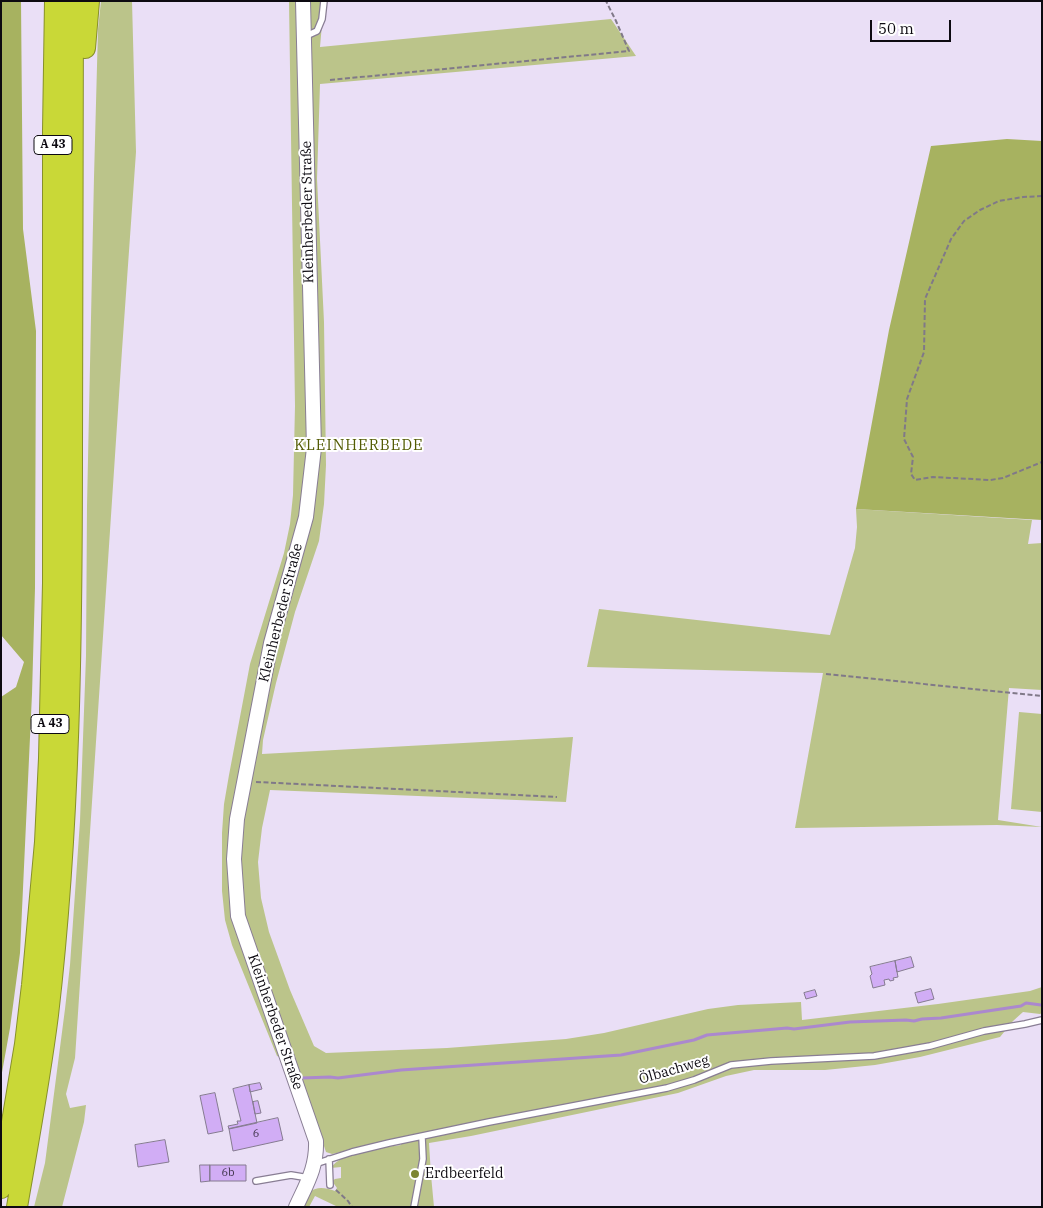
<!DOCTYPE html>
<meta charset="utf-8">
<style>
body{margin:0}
#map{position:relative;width:1043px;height:1208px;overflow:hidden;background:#eadff6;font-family:"IBM Plex Serif",serif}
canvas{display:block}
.frame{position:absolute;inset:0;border:2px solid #0d0a11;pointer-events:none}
.scale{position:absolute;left:870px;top:20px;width:81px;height:22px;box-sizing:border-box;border:2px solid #0d0a11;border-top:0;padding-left:6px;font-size:15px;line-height:18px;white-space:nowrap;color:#0d0a11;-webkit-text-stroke:4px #fff;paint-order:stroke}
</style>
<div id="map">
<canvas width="1043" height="1208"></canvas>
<div class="frame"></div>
<div class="scale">50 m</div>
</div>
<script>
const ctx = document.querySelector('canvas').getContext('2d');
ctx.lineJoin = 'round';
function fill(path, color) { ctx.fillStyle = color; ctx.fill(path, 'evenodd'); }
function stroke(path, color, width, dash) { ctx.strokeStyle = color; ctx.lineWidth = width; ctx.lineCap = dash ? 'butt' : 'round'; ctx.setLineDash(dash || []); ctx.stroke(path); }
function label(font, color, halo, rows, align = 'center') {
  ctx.font = font + ' "IBM Plex Serif",serif'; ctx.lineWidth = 4; ctx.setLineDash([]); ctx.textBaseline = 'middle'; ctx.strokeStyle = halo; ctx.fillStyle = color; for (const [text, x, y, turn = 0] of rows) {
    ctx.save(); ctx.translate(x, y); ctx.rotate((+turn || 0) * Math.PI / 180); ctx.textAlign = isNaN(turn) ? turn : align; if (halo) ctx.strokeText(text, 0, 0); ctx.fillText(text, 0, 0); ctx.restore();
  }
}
const green = new Path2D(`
 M101,1h31l4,151 -14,198 -47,708 -9,36 4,14 16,-3 -2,17 -22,85h-28l11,-44 20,-154 5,-44 10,-144 6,-165 1,-150 7,-329 4,-148z
 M289,1h35l-4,46 291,-28 25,37 -316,28 -3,95 7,143 2,143 -2,39 -5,37 -24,71 -19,71 -13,57 -1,14 311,-17 -7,65 -296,-12 -8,38 -4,34 3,36 8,34 21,58 24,56 12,7 121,-5 119,-9 38,-6 104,-24 30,-4 63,-3 1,18 136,-16 92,-13 12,-4v26l-2,1 -17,-2 -10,9 -13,16 -80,20 -45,8 -50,5h-71l-28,6 -48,17 -207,43 -42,7 2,32 3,32h-96l-23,-11 -6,11h-20l9,-19 12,4c7,-6 16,-4 25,-1l2,-3 -5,-7 3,-2 6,-1v-11l-10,1c9,-16 54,-21 70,-23v-6l-69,15 -6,-2 -30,-89 -19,-7 -45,-111 -7,-25 -3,-29v-58l2,-29 5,-29 21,-111 34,-111 6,-29 3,-29 2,-89z
 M856,509l176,11 -4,24 14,-1v147l-33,-2 -11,132 44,7 -45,-2 -202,3 28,-155 -236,-6 12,-58 231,26 25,-87 2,-21z
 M1019,712l23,2v98l-31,-3z`);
const forest = new Path2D(`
 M1,1h20l2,228 13,102 -1,257 -3,106 -12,259 -10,75 -9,50v-381l15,-10 8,-25 -23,-27z
 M1007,139l35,2v379l-186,-11 33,-179 42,-184z`);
const stream = new Path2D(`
 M302,1078l28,-1 8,1 63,-8 220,-15 73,-15 13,-5 80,-7 7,1 56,-7 56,-2 8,1 8,-2 19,-1 80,-12 5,-3 15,2`);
const building = new Path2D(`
 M911,957l3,10 -17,5 -2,-11z
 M895,961l3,16 -5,1 1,2 -4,1 -1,-2 -5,1 1,5 -12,3 -3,-12 2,-2 -2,-7z
 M931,989l3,10 -16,4 -3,-10z
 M815,990l2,6 -11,3 -2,-6z
 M260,1083l2,6 -12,3 -1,-7z
 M249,1085l8,38 -28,6 -1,-3 10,-2 -1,-3h4l-8,-32z
 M215,1093l8,38 -15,3 -8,-38z
 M258,1101l3,12 -6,1 -2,-12z
 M278,1118l5,22 -50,11 -4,-22z
 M165,1140l4,22 -31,5 -3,-22z
 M200,1165h10v16l-9,1z
 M210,1165h36v16h-36z`);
const path = new Path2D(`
 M330,80l299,-29 -13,-30 -10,-20
 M1042,196l-19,1 -24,4 -19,9 -16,11 -13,18 -26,60 -1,53 -17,47 -3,40 9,18 -2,17 4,6 18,-3 57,3 13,-2 39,-16
 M826,674l216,22
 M256,782l301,15
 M336,1190l12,11 4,6`);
const service = new Path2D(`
 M306,36l11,-5 5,-12 2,-18
 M329,1159l1,26
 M315,1164l37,-12 37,-9 100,-21 178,-34 27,-8 37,-15 40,-4 103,-5 56,-10 54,-15 41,-7 17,-4
 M256,1181l35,-6 18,3
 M414,1207l9,-48 -1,-22`);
const tertiary = new Path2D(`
 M296,1207c11,-24 21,-40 20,-66l-78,-225 -4,-57 3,-40 34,-176 35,-126 8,-69 -11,-447`);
const motorway = new Path2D(`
 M85,48l4,-47
 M1,1188l24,-144 7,-59 13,-143 4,-84 4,-175v-453l2,-129
 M17,1207c11,-64 23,-128 31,-192 22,-189 24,-380 24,-570 0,-148 0,-296 1,-444`);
const markers = [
 [415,1174,5,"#7c8531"]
];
const numberNames = [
 ["6",256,1134],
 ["6b",228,1173]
];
const shields = [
 [53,145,38],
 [50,724,38]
];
const shieldNames = [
 ["A 43",53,145],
 ["A 43",50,724]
];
const streetNames = [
 ["Kleinherbeder Straße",308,212,-91],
 ["Kleinherbeder Straße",281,613,-76],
 ["Kleinherbeder Straße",275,1022,71],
 ["Ölbachweg",674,1070,-16]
];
const poiNames = [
 ["Erdbeerfeld",425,1174]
];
const neighbourhoodNames = [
 ["KLEINHERBEDE",359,446]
];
fill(green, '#bbc48a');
fill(forest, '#a7b260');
stroke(stream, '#ab88ce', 3);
fill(building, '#d1adf5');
stroke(building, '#857b90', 1);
stroke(service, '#897e94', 8);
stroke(tertiary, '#897e94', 16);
stroke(motorway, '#87902a', 22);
stroke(path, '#807988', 2, [5, 2.5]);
stroke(service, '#fff', 5.5);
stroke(tertiary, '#fff', 14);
stroke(motorway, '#c9d837', 20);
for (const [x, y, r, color] of markers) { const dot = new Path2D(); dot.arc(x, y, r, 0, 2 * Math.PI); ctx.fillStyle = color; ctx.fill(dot); stroke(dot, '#fff', 2); }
label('11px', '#3e334a', null, numberNames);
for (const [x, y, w] of shields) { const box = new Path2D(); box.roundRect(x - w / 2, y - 9.5, w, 19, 4); ctx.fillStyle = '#fff'; ctx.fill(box); stroke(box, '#0d0a11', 1); }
label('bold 12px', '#0d0a11', null, shieldNames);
label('14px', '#0d0a11', '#fff', streetNames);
label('14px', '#0d0a11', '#fff', poiNames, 'left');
ctx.letterSpacing = '1px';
label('15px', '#535b04', '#fff', neighbourhoodNames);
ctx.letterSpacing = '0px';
</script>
